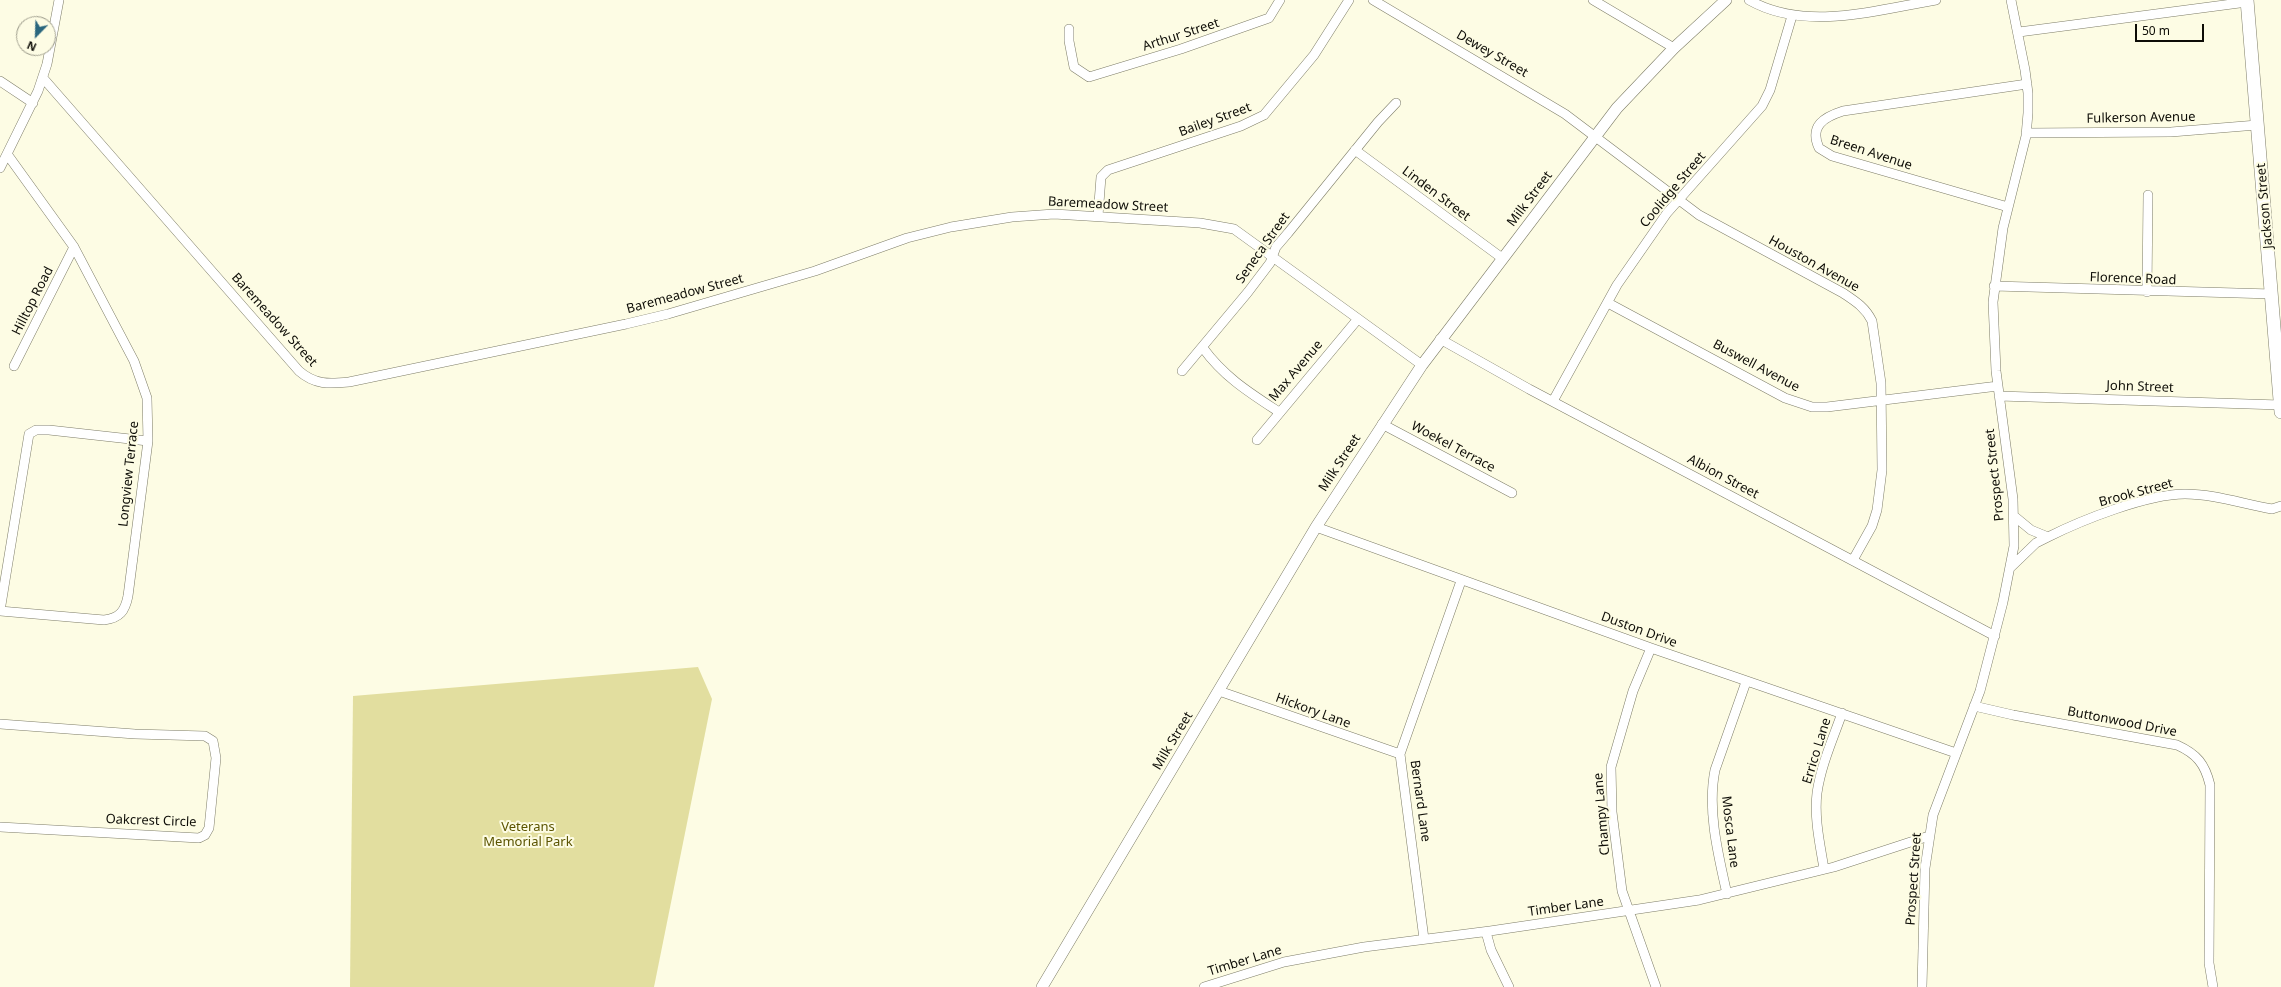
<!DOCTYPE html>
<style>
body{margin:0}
#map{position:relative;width:2281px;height:987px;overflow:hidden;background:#fdfce4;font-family:"Noto Sans",sans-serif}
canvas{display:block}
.north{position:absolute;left:16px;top:16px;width:40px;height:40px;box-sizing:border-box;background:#fdfce4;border:1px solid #9d9c8b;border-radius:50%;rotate:203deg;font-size:11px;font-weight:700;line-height:16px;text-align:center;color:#0d0c06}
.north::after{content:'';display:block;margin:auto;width:14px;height:18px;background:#2b677e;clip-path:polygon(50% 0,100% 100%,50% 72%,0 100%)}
.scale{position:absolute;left:2135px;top:24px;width:69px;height:18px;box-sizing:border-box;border:2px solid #0d0c06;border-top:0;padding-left:5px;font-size:12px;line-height:14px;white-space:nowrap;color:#0d0c06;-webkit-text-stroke:3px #fdfce4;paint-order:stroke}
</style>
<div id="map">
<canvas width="2281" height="987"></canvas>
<div class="north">N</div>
<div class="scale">50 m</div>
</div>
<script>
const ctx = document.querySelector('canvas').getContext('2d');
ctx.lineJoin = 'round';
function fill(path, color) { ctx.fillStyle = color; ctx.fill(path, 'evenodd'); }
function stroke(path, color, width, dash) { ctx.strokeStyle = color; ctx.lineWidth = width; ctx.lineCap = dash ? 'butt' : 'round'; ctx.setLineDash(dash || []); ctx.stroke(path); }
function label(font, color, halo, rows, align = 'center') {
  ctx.font = font + ' "Noto Sans",sans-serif'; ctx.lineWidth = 4; ctx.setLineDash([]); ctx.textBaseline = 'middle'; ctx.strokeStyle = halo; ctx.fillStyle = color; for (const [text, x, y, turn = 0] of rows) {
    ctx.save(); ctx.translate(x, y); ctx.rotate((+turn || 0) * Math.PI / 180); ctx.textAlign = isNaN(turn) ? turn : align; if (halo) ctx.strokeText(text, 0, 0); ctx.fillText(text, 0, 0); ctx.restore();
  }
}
const green = new Path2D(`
 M698,667l14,32 -58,288h-304l3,-291z`);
const minor = new Path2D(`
 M1373,0l192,114 134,101 144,78c12,8 22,14 29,28l9,62 1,87 -5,40 -5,16 -19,34
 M1593,0l81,48
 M1749,0c56,32 127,10 187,0
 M1069,29v12l5,26 15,10 92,-28 88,-31 11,-18
 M2019,32l228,-30
 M43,78l256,293c16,14 30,13 50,11l277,-58 42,-10 147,-43 92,-33 44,-11 61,-10 42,-3 146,9 34,6 188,136
 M0,81l33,22
 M2026,133l145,-1 86,-7
 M1355,150l147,108
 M0,168l38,-77 9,-27 12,-64
 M2008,207l-176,-51 -13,-8c-10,-22 5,-31 24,-37l184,-27
 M1098,216l3,-39 7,-7 133,-44 23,-11 50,-60 35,-55
 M1994,286l278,8
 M2147,292l1,-97
 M1608,303l177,95 27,9h15l171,-21
 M1440,339l89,50 466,247
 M1203,348c21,29 47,45 76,64
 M14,366l60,-119
 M1182,371l66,-79 22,-29 6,-16 12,-14 90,-111 18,-19
 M1999,396l281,9
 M1553,401l64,-116 50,-72 95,-107 8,-16 22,-74
 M1382,424l130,69
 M1257,440l100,-120
 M2014,516l17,14 17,7c34,-17 99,-43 137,-43 29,0 58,10 87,15l9,-3
 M1316,527l335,121 305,105
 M2010,568l26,-25 12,-6
 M0,611l104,9c16,-2 21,-9 24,-24l20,-155 -1,-43 -13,-37 -60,-114 -67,-93
 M0,611l29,-177 7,-4h13l99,11
 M1651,648l-18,43 -22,76 1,45 10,79 34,96
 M1219,691l181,63
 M1974,706l39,9 164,30c20,9 28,19 33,40l-1,178 4,24
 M0,724l135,10 70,2 8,5 3,17 -7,70 -4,7 -6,3 -199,-11
 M1824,869c-4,-25 -10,-51 -7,-76 4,-28 16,-54 25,-80
 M1727,894c-9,-40 -20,-84 -12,-124l31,-88
 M1486,932l5,18 18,37
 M1424,939l-24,-185 61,-173
 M1204,987l80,-25 80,-15 126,-16 209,-31 135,-33 95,-31
 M1922,987l3,-119 8,-53 47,-124 23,-89 11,-56 -1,-47 -17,-128 -3,-69 10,-74 23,-92 2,-23v-20l-3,-23 -14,-70`);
const tertiary = new Path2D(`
 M1042,987l274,-460 106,-162 195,-257 57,-60 52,-48`);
const secondary = new Path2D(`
 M2247,0l34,412`);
const streetNames = [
 ["Arthur Street",1181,35,-18],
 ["Dewey Street",1492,54,30],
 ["Fulkerson Avenue",2141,118,-1],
 ["Bailey Street",1215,120,-20],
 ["Breen Avenue",1871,153,18],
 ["Coolidge Street",1673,190,-50],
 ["Linden Street",1436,194,37],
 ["Milk Street",1530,199,-53],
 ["Baremeadow Street",1108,205,3],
 ["Jackson Street",2265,206,-95],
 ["Seneca Street",1263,248,-55],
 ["Houston Avenue",1814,264,29],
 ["Florence Road",2133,279,2],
 ["Baremeadow Street",685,294,-15],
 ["Hilltop Road",33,301,-63],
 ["Baremeadow Street",274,320,48],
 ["Buswell Avenue",1756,366,28],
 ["Max Avenue",1296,371,-50],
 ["John Street",2140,387,2],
 ["Woekel Terrace",1453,447,28],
 ["Milk Street",1340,463,-57],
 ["Longview Terrace",129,474,-84],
 ["Prospect Street",1995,475,-96],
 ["Albion Street",1723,477,28],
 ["Brook Street",2136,493,-15],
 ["Duston Drive",1639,630,20],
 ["Hickory Lane",1313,711,20],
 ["Buttonwood Drive",2122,722,11],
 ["Milk Street",1173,741,-59],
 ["Errico Lane",1817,751,-73],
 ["Bernard Lane",1420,801,82],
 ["Champy Lane",1602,814,-95],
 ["Oakcrest Circle",151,821,2],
 ["Mosca Lane",1730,832,83],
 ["Prospect Street",1914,879,-86],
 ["Timber Lane",1566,907,-8],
 ["Timber Lane",1245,961,-17]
];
const parkNames = [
 ["Veterans",528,827],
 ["Memorial Park",528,842]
];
fill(green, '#e2de9f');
stroke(minor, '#7e7d68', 10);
stroke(tertiary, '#7e7d68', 12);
stroke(secondary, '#7e7d68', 14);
stroke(minor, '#fff', 9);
stroke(tertiary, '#fff', 11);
stroke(secondary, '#fff', 13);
label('13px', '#0d0c06', '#fdfce4', streetNames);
label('13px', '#5b5400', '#fdfce4', parkNames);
</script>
